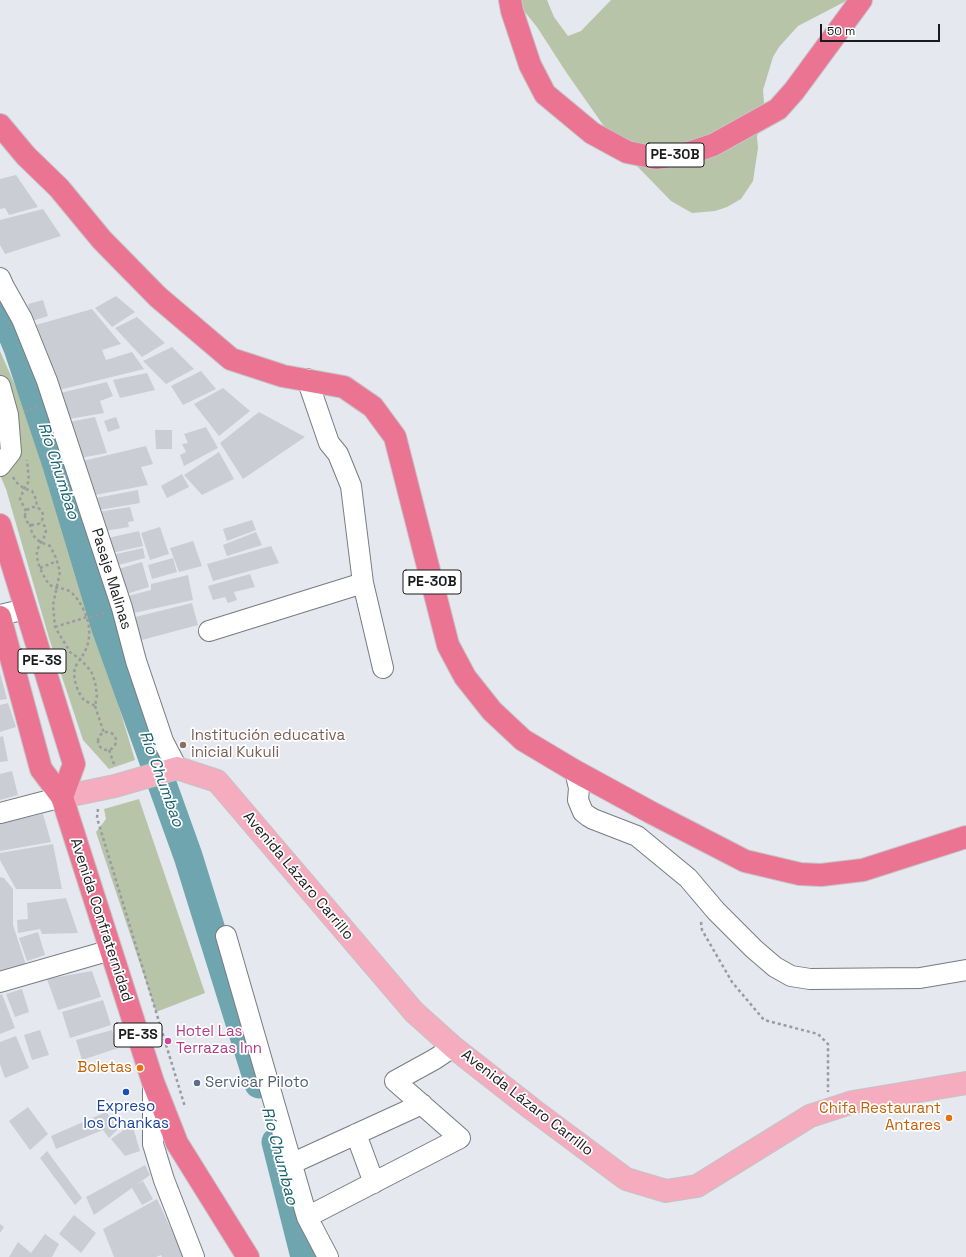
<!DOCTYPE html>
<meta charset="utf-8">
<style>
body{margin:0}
#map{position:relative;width:966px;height:1257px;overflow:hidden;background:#e5e8ef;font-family:"Space Grotesk",sans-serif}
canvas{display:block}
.scale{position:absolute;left:820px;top:24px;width:120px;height:18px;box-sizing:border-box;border:2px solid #1a1b1d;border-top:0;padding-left:5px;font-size:12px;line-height:14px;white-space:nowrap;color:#1a1b1d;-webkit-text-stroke:3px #fff;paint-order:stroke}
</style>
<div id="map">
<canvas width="966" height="1257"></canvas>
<div class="scale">50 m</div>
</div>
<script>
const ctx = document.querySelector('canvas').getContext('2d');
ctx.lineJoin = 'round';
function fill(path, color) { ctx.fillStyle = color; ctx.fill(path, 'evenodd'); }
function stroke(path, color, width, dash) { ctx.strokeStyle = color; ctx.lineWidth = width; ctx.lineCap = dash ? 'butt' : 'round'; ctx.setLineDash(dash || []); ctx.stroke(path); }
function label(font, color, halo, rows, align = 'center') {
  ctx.font = font + ' "Space Grotesk",sans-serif'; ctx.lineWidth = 3.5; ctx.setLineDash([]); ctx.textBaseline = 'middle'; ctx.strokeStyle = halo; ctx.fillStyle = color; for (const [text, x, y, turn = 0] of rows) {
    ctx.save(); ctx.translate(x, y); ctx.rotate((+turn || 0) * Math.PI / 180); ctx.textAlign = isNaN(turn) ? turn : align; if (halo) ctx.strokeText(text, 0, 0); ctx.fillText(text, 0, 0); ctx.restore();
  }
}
const green = new Path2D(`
 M515,0h32l7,17 14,19 13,-5 30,-31h237l-50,26 -19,21 -6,10 -10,33 1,12 -7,35 1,11 -5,33 -12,18 -14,8 -12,4 -23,2 -21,-12 -34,-35 -22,-24 -49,-70 -29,-45z
 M0,351l26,59 66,207 43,143 -26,9 -26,-29 -34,-102 -43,-149 -6,-14z
 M139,799l66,194 -49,19 -60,-180 10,-13 -2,-10z`);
const river = new Path2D(`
 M0,305l18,43 39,117 49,163 82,228 71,228
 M276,1142l29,115`);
const building = new Path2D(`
 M16,175l22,32 -29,8 -4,-7 -5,1v-30z
 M43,209l18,27 -56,18 -5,-9v-25z
 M116,296l19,16 -23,15 -17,-19z
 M43,300l5,16 -16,5 -4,-17z
 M92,309l29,35 -19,6 4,10 26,-8 12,17 -85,21 -23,-65z
 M137,317l28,26 -23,14 -27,-29z
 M172,347l22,22 -28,15 -23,-23z
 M201,371l15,18 -33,16 -12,-19z
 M147,373l8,17 -35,8 -7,-18z
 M107,382l6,14 -13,5 4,12 -35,6 -9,-26z
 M223,388l27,23 -31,25 -25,-32z
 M259,412l46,25 -62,42 -23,-36z
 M95,417l12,36 -27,5 -11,-36z
 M116,417l4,11 -12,4 -4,-11z
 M206,427l12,21 -34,18 -4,-11 6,-3 -4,-8 6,-1 -4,-9z
 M155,430h17v19h-16z
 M146,446l7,18 -12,3 7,18 -53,10 -12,-34z
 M219,452l15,27 -32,16 -18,-20z
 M182,474l7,13 -22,11 -6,-12z
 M138,490l2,13 -41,7 -3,-12z
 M130,507l4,14 -6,1 1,5 -24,4 -7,-19z
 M252,520l4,10 -29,11 -4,-12z
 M160,527l9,27 -19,6 -9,-27z
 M139,531l4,15 -31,7 -4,-15z
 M256,532l6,13 -35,11 -4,-11z
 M193,541l9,25 -23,6 -9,-24z
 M271,546l8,17 -66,18 -6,-17z
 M143,548l2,10 -30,8 -3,-11z
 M173,558l4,14 -25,7 -4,-14z
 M142,562l7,25 -26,8 -8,-25z
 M250,574l5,13 -21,5 3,8 -9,3 -3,-6 -12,3 -5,-14z
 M188,575l5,25 -64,14 -5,-17 27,-7v-6z
 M192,603l6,22 -60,16 -7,-23z
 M0,673l7,26 -7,1z
 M8,703l8,24 -16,5v-27z
 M3,736l5,25 -8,1v-25z
 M12,771l6,24 -18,5v-26z
 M43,814l8,28 -51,9v-28z
 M53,844l9,45h-46l-16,-29v-7z
 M0,877l4,1 9,11v36l13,40 -26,9z
 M66,898l12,35 -36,1 -2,-5 -22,4 -1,-13 11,-1 -1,-16z
 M38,932l7,23 -18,6 -8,-23z
 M92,971l9,26 -43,13 -11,-31z
 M22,989l7,23 -14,5 -9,-23z
 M2,994l13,34 -15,6v-39z
 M103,1000l8,25 -41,13 -8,-26z
 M40,1030l9,25 -17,5 -8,-25z
 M112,1030l6,18 -36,12 -6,-20z
 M16,1036l13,32 -24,10 -5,-14v-22z
 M28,1107l20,27 -18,16 -21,-29z
 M106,1112l13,16 -10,10 -6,-8 -47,19 -5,-13z
 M132,1124l8,27 -15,5 -14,-17z
 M47,1151l35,47 -7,7 -35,-47z
 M145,1165l5,10 -14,10 7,-4 10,18 -11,6 -10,-17 -38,27 -8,-18z
 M157,1199l27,58h-22l-1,-2 -5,2h-42l-11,-28z
 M74,1215l22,18 -15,20 -22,-19z
 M0,1224l4,3 -4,6z
 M45,1234l14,10 -7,13h-43l9,-15 13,11z`);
const path = new Path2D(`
 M24,411l14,-4
 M13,477c4,8 11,12 19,14l4,8 1,9
 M25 516a9 9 0 1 1 18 0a9 9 0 1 1-18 0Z
 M26,511l-6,-12 4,-10 5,-8 -2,-21
 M30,524c2,14 7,17 20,22l6,12 4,14 -7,33 2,22 15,25 10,7 11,12 4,11 2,13 -2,11c-3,-2 -8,-4 -11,-6 -6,-7 -12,-22 -9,-32 1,-3 4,-7 6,-10 6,-9 9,-18 8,-29 0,-11 -11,-35 -22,-39 -10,-4 -15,1 -22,-12 -4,-6 -9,-19 -8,-26 2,-12 16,-19 4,-30
 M40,568l17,-7
 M55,627l32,-10h5l14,-4
 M95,706l9,27
 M98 741a9 9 0 1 1 18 0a9 9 0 1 1-18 0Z
 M109,750l6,17
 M98,809l-1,9 88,289
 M701,922l1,8 30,52 32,38 54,14 10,10v48`);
const minor = new Path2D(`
 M0,278l4,9 18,32 25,62 75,227 14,53 27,80 14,27
 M307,379l22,64 9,11 13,32 12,97 20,85
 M0,386l8,29 3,37 -11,14
 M0,615l26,-6
 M209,631l154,-48
 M575,771l4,17 -1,12 5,12 5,4 5,3 44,17 51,42 28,33 38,38 21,18 16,9 19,3 110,-1 46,-8
 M0,813l62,-16
 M226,936l81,281 21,40
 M0,982l111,-32
 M153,1084v60l11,36 30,77
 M356,1134l18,49
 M293,1163l129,-59
 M307,1217l153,-79 -65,-57 40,-22 18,-12`);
const major = new Path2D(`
 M62,797l53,-11 62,-18 40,13 197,231 39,35 79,62 94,70 40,12 31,-5 113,-70 43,-14 113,-19`);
const highway = new Path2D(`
 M510,0l2,11 18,54 15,29 47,39 35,19 29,6 33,-5 24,-8 65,-36 16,-18 67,-91
 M0,125l26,31 33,32 43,52 56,57 73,62 52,17 61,11 29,20 22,30 53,208 17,32 27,34 31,29 52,31 77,42 93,48 55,13 21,1 42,-5 103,-33
 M0,525l74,239 -12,33
 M0,617l41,152 21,28 91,285 24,61 71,114`);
const markers = [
 [183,745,4,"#8d6e63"],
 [168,1041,4,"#d1479c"],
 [140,1068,4,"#e8710a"],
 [197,1083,4,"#5c6f8a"],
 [126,1092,4,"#1a4fb4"],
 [949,1118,4,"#e8710a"]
];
const shields = [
 [675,155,58],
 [432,582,58],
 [42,661,48],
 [138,1035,48]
];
const shieldNames = [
 ["PE-30B",675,155],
 ["PE-30B",432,582],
 ["PE-3S",42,661],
 ["PE-3S",138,1035]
];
const streetNames = [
 ["Pasaje Malinas",111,579,73],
 ["Avenida Lázaro Carrillo",298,876,50],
 ["Avenida Confraternidad",101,920,72],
 ["Avenida Lázaro Carrillo",527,1103,38]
];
const educationNames = [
 ["Institución educativa",191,736],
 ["inicial Kukuli",191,753]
];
const hotelNames = [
 ["Hotel Las",176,1032],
 ["Terrazas Inn",176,1049]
];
const foodNames = [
 ["Boletas",132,1068],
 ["Chifa Restaurant",941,1109],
 ["Antares",941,1126]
];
const serviceNames = [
 ["Servicar Piloto",205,1083]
];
const transitNames = [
 ["Expreso",126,1107],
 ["los Chankas",126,1124]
];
const waterNames = [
 ["Río Chumbao",58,471,72],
 ["Río Chumbao",161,779,70],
 ["Río Chumbao",279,1156,75]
];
fill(green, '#b7c4a8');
stroke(river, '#6ea5af', 29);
fill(building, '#cacdd4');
stroke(minor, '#787b81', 22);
stroke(major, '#c3c4c4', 24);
stroke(highway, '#c3c4c4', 24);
stroke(path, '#999ba0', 2.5, [3, 3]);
stroke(minor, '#fff', 20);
stroke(major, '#f4acbe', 22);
stroke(highway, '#ec7493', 22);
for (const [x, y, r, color] of markers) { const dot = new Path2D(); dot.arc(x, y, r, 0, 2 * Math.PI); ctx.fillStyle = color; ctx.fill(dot); stroke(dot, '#fff', 1.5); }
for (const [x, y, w] of shields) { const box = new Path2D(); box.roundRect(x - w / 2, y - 12, w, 24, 3); ctx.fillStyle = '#fff'; ctx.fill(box); stroke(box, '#1a1b1d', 1); }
label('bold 14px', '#1a1b1d', null, shieldNames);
label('15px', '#1a1b1d', '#fff', streetNames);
label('15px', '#785e54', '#fff', educationNames, 'left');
label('15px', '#b23c85', '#fff', hotelNames, 'left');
label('15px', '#c56008', '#fff', foodNames, 'right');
label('15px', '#4e5e75', '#fff', serviceNames, 'left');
label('15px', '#164399', '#fff', transitNames);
label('italic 16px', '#16616d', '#fff', waterNames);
</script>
